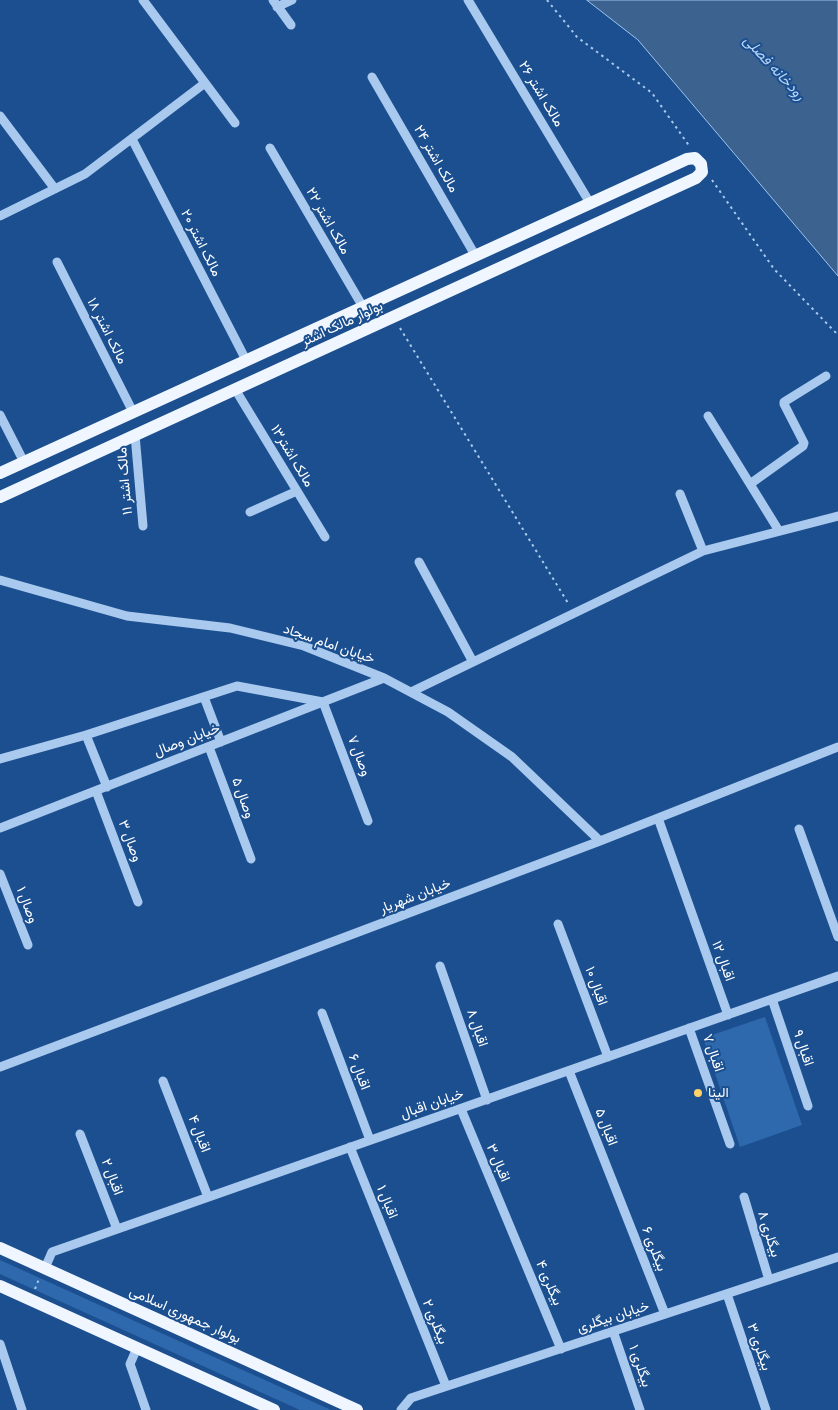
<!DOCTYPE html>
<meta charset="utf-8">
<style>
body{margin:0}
canvas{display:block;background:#1b4f8f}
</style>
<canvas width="838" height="1410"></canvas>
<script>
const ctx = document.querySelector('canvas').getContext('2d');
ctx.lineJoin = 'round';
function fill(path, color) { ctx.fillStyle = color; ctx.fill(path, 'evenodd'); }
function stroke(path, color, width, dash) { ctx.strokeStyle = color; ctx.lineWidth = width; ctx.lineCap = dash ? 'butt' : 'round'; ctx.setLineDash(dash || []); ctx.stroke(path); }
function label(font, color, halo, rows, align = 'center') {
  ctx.font = font + ' "IBM Plex Sans",Vazirmatn,sans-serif'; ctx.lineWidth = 4; ctx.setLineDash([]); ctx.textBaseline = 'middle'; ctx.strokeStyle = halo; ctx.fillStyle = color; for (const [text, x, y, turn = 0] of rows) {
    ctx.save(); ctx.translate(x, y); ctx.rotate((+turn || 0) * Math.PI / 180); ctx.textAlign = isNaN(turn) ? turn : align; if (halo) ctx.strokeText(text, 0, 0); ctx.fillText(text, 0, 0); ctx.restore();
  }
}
const green = new Path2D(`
 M765,1017l37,108 -62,22 -37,-109z
 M0,1260l331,150h-31l-300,-136z`);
const water = new Path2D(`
 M587,0h251v276l-200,-236z`);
const path = new Path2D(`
 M547,0l30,37 75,56 38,54
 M712,180l62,89 64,66
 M400,328l168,275
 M35,1289l4,-10`);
const minor = new Path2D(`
 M143,0l92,123
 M273,0l18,25
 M468,0l122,203
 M277,7l15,-7
 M372,77l103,178
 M0,116l55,73
 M132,139l114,221
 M270,148l93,159
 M0,216l85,-42 120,-91
 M57,262l76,150
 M235,389l90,148
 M0,415l24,47
 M708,416l71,115
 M135,435l8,91
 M750,484l53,-38 1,-3 -20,-39v-2l42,-26
 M680,494l23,57
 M250,512l47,-21
 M419,562l54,100
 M0,580l127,36 103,12 74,18 80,32 64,34 64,45 88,84
 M411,692l292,-141 135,-35
 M204,697l17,45
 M86,735l21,52
 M209,747l42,112
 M0,759l86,-24 151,-49 86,16 45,119
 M96,791l42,111
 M658,818l70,197
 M0,828l384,-150
 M799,829l39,108
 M0,874l28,71
 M558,924l50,133
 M440,966l47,134
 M772,999l36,107
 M322,1013l48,127
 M689,1028l41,116
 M0,1067l600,-226 238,-94
 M569,1071l96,243
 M163,1081l45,116
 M461,1109l100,240
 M80,1134l37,95
 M350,1147l96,239
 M744,1197l25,83
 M45,1268l7,-16 786,-276
 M727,1294l39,116
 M613,1331l27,79
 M0,1344l22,66
 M137,1348l-7,16 16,46
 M401,1410l10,-12 427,-141`);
const major = new Path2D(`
 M0,473l687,-314 8,-1 6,6 1,8 -6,6 -696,319
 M0,1248l357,162
 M0,1286l274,124`);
const markers = [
 [698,1093,5,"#ffd166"]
];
const streetNames = [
 ["مالک اشتر ۲۶",541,94,59],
 ["مالک اشتر ۲۴",436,159,60],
 ["مالک اشتر ۲۲",328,221,60],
 ["مالک اشتر ۲۰",201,243,63],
 ["بولوار مالک اشتر",342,324,-25],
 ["مالک اشتر ۱۸",107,331,63],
 ["مالک اشتر۱۳",292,456,59],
 ["مالک اشتر ۱۱",125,481,-95],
 ["خیابان امام سجاد",329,644,19],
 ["خیابان وصال",187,740,-21],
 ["وصال ۷",359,756,69],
 ["وصال ۵",243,798,70],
 ["وصال ۳",130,841,69],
 ["خیابان شهریار",415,896,-21],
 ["وصال ۱",27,905,69],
 ["اقبال ۱۲",723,961,70],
 ["اقبال ۱۰",596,986,70],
 ["اقبال ۸",477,1028,71],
 ["اقبال ۹",803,1048,71],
 ["اقبال ۷",713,1053,71],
 ["اقبال ۶",359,1072,69],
 ["خیابان اقبال",432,1104,-19],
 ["اقبال ۵",606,1127,69],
 ["اقبال ۴",199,1134,69],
 ["اقبال ۳",498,1163,67],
 ["اقبال ۲",112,1177,69],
 ["اقبال ۱",387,1202,68],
 ["بیگلری ۸",769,1234,73],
 ["بیگلری ۶",654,1249,69],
 ["بیگلری ۴",549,1283,67],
 ["بولوار جمهوری اسلامی",185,1315,24],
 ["خیابان بیگلری",613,1317,-18],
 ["بیگلری ۲",435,1322,68],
 ["بیگلری ۳",759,1347,71],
 ["بیگلری ۱",640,1366,71]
];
const poiNames = [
 ["الینا",708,1093]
];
const waterNames = [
 ["رودخانه فصلی",774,68,47]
];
fill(green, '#2e69ad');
fill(water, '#3c6290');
stroke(water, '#9cc4f0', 1);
stroke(path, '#a9c9ee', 2, [2.5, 4]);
stroke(minor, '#a9c9ee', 9);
stroke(major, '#f0f6ff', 12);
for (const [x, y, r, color] of markers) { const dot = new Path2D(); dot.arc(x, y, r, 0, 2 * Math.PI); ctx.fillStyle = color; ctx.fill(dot); stroke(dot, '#1b4f8f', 2); }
label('14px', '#fff', '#1b4f8f', streetNames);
label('14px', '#fff', '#1b4f8f', poiNames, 'left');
label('italic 15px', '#b5d3f5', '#1b4f8f', waterNames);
</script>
